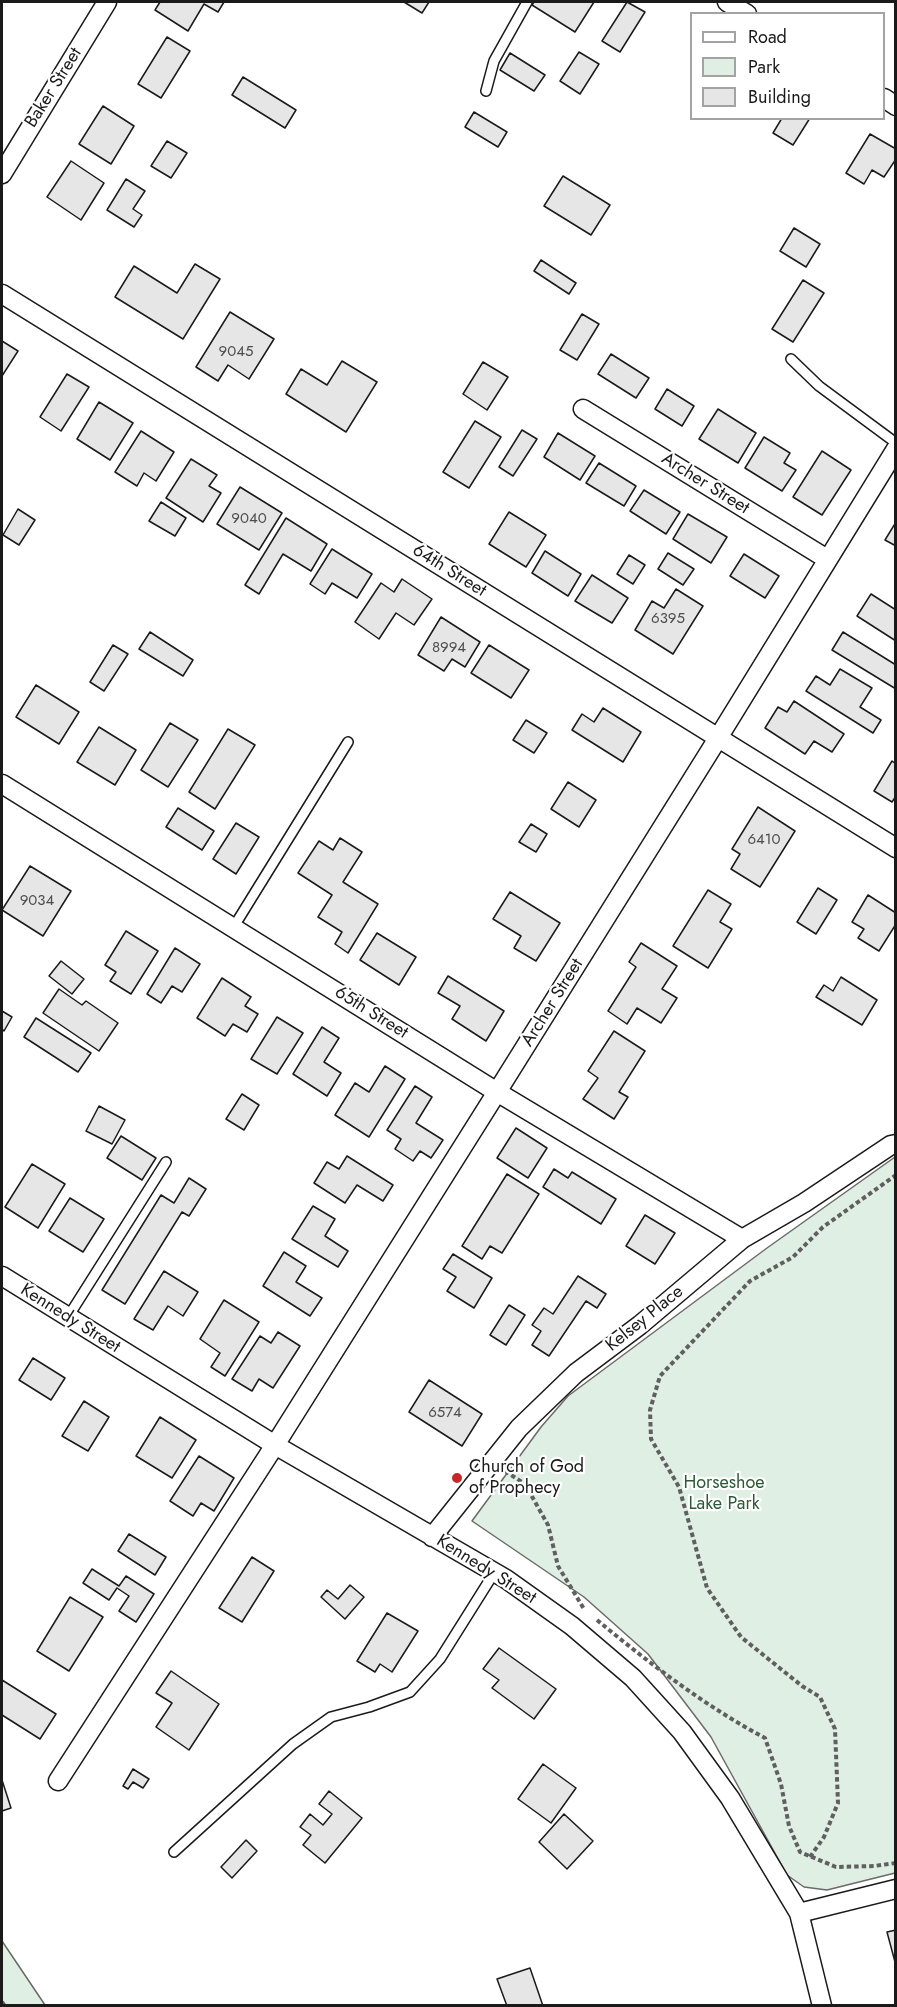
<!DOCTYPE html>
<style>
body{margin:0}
#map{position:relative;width:897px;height:2007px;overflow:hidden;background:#fff;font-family:Jost,sans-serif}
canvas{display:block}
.frame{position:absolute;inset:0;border:3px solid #1a1a1a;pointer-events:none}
.legend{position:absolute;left:690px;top:12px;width:195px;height:108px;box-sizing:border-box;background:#fff;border:2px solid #a3a3a3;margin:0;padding:8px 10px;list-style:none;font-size:18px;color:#1a1a1a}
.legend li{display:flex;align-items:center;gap:12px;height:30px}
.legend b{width:30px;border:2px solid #a3a3a3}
</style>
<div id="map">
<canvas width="897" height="2007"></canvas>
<div class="frame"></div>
<ul class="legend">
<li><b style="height:8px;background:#fff"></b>Road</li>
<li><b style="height:16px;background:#e0efe3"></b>Park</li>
<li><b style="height:16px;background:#e6e6e6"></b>Building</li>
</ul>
</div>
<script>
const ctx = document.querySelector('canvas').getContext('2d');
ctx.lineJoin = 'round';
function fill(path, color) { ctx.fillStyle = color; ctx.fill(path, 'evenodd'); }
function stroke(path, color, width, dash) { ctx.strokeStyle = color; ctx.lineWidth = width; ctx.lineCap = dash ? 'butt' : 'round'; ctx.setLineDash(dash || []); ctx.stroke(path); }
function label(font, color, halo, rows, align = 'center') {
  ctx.font = font + ' Jost,sans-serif'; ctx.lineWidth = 4.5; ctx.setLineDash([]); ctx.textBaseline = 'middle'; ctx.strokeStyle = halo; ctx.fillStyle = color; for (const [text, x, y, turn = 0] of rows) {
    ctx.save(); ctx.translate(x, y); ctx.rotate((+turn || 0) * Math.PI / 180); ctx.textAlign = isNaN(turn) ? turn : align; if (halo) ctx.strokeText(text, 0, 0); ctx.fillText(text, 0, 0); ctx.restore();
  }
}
const green = new Path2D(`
 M895,1157v716l-68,17 -23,-3 -17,-12 -76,-138 -63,-83 -64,-57 -112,-76 69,-94 27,-31 199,-148z
 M2,1941l43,64h-43z`);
const building = new Path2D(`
 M160,2h64l-6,10 -14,-8 -16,27 -33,-21z
 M404,2h25l-7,11z
 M534,2h60l-19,30 -43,-27z
 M627,2l18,10 -25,40 -18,-11z
 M167,37l23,14 -29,47 -23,-14z
 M579,52l20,12 -19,30 -20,-13z
 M510,53l35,22 -11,16 -34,-21z
 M243,77l53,33 -11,18 -53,-33z
 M103,106l31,20 -23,38 -32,-20z
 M474,112l33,20 -9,15 -33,-20z
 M782,118h28l-17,27 -20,-12z
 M870,134l26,15v10l-12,18 -12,-7 -8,14 -18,-11z
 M167,141l20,12 -16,25 -20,-12z
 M71,161l33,22 -23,37 -34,-23z
 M563,176l47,29 -19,30 -47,-29z
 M126,179l19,12 -12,18 9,6 -8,12 -27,-17z
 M794,228l26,16 -14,23 -26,-16z
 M541,260l35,23 -7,11 -35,-23z
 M195,264l25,15 -37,60 -68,-42 19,-31 43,27z
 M803,280l21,13 -31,49 -21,-13z
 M230,312l44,27 -25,40 -21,-14 -10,16 -22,-14z
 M582,314l17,10 -22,36 -17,-10z
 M2,341l16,10 -16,25z
 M611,354l38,24 -13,20 -38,-24z
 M342,361l35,21 -31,50 -60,-38 15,-25 26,16z
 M483,362l25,15 -21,33 -24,-16z
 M67,374l22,13 -28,44 -21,-14z
 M667,389l27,17 -12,20 -27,-17z
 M99,402l34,21 -23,37 -33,-21z
 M718,409l38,24 -18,30 -39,-24z
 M475,421l26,16 -32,51 -26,-16z
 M522,430l15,9 -24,37 -14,-9z
 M141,431l33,21 -18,29 -12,-8 -7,13 -22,-14z
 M558,433l37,23 -15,24 -36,-23z
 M764,437l26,16 -6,10 12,7 -14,21 -37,-23z
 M822,451l29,19 -29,45 -29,-18z
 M191,459l26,16 -8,11 12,7 -18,29 -37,-24z
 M599,463l37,23 -12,20 -38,-23z
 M240,487l42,26 -23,37 -42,-26z
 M644,490l36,22 -14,22 -36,-23z
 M161,502l25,16 -11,18 -26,-15z
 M18,509l17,11 -16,25 -16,-10z
 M509,512l37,23 -20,32 -37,-23z
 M688,514l39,23 -16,26 -38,-24z
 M286,518l41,26 -16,27 -28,-17 -24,40 -14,-9z
 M896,522v24l-11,-6z
 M332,549l40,25 -15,24 -25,-15 -7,11 -15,-10z
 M545,551l36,23 -13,22 -36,-23z
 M668,553l26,16 -11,16 -25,-16z
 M744,554l35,22 -14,22 -35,-22z
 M629,555l16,10 -12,19 -16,-10z
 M592,575l36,23 -16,25 -37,-22z
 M402,579l30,20 -18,26 -18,-12 -17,26 -24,-17 26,-39 13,9z
 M676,589l27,17 -30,48 -38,-24 17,-29 12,7z
 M871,594l25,16v31l-39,-25z
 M441,617l39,25 -15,25 -13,-8 -8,12 -26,-16z
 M150,632l43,28 -10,16 -44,-27z
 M843,632l53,33v24l-64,-39z
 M113,645l15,9 -24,37 -14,-9z
 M489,645l40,25 -18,28 -40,-25z
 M840,669l32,19 -12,19 21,13 -8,13 -67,-42 10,-15 14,9z
 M36,685l43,27 -20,32 -43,-27z
 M794,701l50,33 -12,18 -18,-11 -9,13 -40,-26 13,-21 9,5z
 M603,708l38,24 -18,30 -51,-32 10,-16 12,8z
 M526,720l21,13 -13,20 -21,-13z
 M170,723l28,17 -30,47 -27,-17z
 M99,727l37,23 -21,35 -38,-23z
 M228,729l27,16 -40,64 -26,-17z
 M892,761l4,3v32l-4,6 -18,-11z
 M568,782l28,18 -17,27 -28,-18z
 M758,807l37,24 -35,56 -29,-18 9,-15 -8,-5z
 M178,808l36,23 -12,19 -36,-23z
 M236,823l23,14 -23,37 -23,-15z
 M531,824l16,10 -11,18 -17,-10z
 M340,838l22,14 -19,30 35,22 -30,49 -13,-9 7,-12 -24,-15 14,-22 -34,-22 21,-32 14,9z
 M30,866l41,25 -28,45 -41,-26z
 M818,888l19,12 -21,34 -19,-12z
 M708,890l23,14 -11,18 12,7 -24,39 -35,-22z
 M510,892l50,31 -24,38 -22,-13 7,-12 -28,-17z
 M868,895l28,18v11l-17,27 -21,-13 6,-9 -12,-7z
 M126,931l32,20 -27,43 -21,-13 6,-9 -11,-7z
 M377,933l39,24 -17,28 -39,-25z
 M641,943l36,23 -15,23 15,9 -16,25 -24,-15 -10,16 -19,-13 28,-44 -7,-5z
 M175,948l25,16 -18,28 -10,-6 -11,17 -14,-9z
 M61,961l23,18 -12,15 -23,-18z
 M448,976l56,35 -18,30 -34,-22 8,-13 -22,-13z
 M841,977l36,23 -15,25 -46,-28 8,-12 9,6z
 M222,978l29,19 -6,9 13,8 -11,18 -14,-8 -8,12 -28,-18z
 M59,989l23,16 4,-4 32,22 -19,28 -56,-38z
 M2,1011l10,6 -8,14 -2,-2z
 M277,1017l26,16 -26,41 -26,-15z
 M36,1018l55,35 -13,19 -54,-35z
 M322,1027l17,11 -15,24 17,11 -14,23 -34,-22z
 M614,1031l31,20 -26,41 9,5 -14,22 -31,-20 15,-21 -10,-7z
 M385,1066l20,13 -36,58 -34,-22 20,-32 14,9z
 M415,1086l17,11 -16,26 27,17 -12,18 -11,-7 -7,10 -18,-12 6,-10 -14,-9z
 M242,1094l17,11 -15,25 -18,-11z
 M99,1106l26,14 -13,24 -26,-13z
 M516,1128l31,20 -19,30 -31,-20z
 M121,1136l35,22 -14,22 -35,-22z
 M347,1156l46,29 -10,16 -26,-16 -12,18 -31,-20 13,-21 12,7z
 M32,1164l33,20 -27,44 -33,-21z
 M554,1169l14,9 4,-6 44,27 -15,25 -58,-37z
 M507,1174l32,20 -37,59 -12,-7 -8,13 -20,-13z
 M189,1178l17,11 -17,27 -7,-4 -57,92 -23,-14 59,-95 13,8z
 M70,1198l34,21 -21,33 -34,-21z
 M313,1206l22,13 -10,17 23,15 -10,16 -46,-28z
 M645,1215l30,18 -20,31 -29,-18z
 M284,1252l22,14 -10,16 26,16 -12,18 -47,-30z
 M453,1254l39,24 -18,30 -27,-17 9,-14 -13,-8z
 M164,1271l34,21 -15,24 -15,-10 -15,24 -19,-11z
 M578,1276l28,18 -9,14 -11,-7 -37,55 -17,-11 9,-14 -9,-6 12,-17 9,6z
 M224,1300l35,22 -34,54 -14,-9 9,-14 -20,-14z
 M509,1305l16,10 -19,30 -16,-10z
 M278,1332l22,14 -27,42 -14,-9 -7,12 -20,-12 28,-43 11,7z
 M33,1358l32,20 -14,22 -32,-20z
 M429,1380l53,34 -20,32 -53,-34z
 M84,1401l25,16 -21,34 -26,-15z
 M160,1417l36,23 -24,38 -36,-22z
 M199,1456l35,22 -20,33 -13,-8 -8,13 -23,-15z
 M129,1534l37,23 -11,18 -37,-24z
 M252,1557l22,14 -32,51 -23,-14z
 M92,1569l27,17 7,-10 28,18 -18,28 -17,-11 10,-15 -12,-8 -8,12 -26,-17z
 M350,1585l14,12 -19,22 -24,-22 6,-7 11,9z
 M70,1597l33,20 -34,54 -32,-20z
 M387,1613l31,18 -26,41 -12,-8 -5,8 -18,-11z
 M499,1648l57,41 -22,30 -42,-31 7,-8 -16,-11z
 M171,1671l48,33 -30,46 -33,-23 16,-24 -16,-10z
 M2,1680l54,34 -16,25 -38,-24z
 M543,1764l33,24 -25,35 -33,-24z
 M133,1769l16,10 -6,9 -10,-6 -5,7 -5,-3z
 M2,1780l9,28 -9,3z
 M329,1791l33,27 -37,45 -22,-18 8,-10 -11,-8 10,-13 13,11 9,-11 -13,-10z
 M564,1814l29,27 -26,28 -28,-27z
 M246,1840l11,11 -25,27 -11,-11z
 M896,1930v32h-1l-8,-30z
 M530,1968l13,38h-36l-10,-27z`);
const path = new Path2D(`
 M505,1471l20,13 23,41 10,41 26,43
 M597,1620c52,43 108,86 168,118l16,46 8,42 11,26 36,15 38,-1 22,-3
 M810,1857l14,-20 14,-34 -3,-74 -15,-32 -18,-11 -61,-49 -34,-49 -28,-101 -28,-48 -1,-29 10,-34 90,-95 43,-24 30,-30 73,-52
 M2,2002l3,4`);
const service = new Path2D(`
 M486,91l8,-30 33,-59
 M791,359l28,27 77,57
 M233,928l115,-186
 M68,1317l98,-155
 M174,1852l119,-108 38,-27 38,-10 41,-15 30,-33 54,-86`);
const minor = new Path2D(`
 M727,2l20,12
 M884,98l12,8
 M2,174l105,-172
 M2,294l894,554
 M583,409l244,150
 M2,784l495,308 245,147
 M2,1276l273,169 231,134 66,47 61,52 49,54 48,66 69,115 23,93
 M432,1537l87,-109 57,-55 64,-48 102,-86 62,-36 87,-58 5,-1
 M58,1781l217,-336 222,-353 213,-341 186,-302
 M799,1913l97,-24`);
const markers = [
 [457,1478,6,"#c62828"]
];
const numberNames = [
 ["9045",236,352],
 ["9040",249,519],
 ["6395",668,619],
 ["8994",449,648],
 ["6410",764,840],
 ["9034",37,901],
 ["6574",445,1413]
];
const streetNames = [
 ["Baker Street",54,88,-58],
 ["Archer Street",705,484,32],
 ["64th Street",449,571,32],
 ["Archer Street",553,1003,-58],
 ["65th Street",371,1013,32],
 ["Kennedy Street",70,1319,32],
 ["Kelsey Place",645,1319,-39],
 ["Kennedy Street",486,1570,32]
];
const poiNames = [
 ["Church of God",469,1468],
 ["of Prophecy",469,1489]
];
const parkNames = [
 ["Horseshoe",724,1484],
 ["Lake Park",724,1505]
];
fill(green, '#e0efe3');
stroke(green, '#6a6a6a', 1.5);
fill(building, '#e6e6e6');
stroke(building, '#1a1a1a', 1.5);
stroke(service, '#1a1a1a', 12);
stroke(minor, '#1a1a1a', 21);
stroke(path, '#5f5f5f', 4, [4.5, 3]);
stroke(service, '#fff', 9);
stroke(minor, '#fff', 18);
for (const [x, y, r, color] of markers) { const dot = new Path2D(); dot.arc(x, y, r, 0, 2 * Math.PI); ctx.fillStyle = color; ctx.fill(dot); stroke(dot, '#fff', 2); }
label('15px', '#4d4d4d', null, numberNames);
label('18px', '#1a1a1a', '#fff', streetNames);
label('18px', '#1a1a1a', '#fff', poiNames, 'left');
label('18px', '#2b5a34', '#fff', parkNames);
</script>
